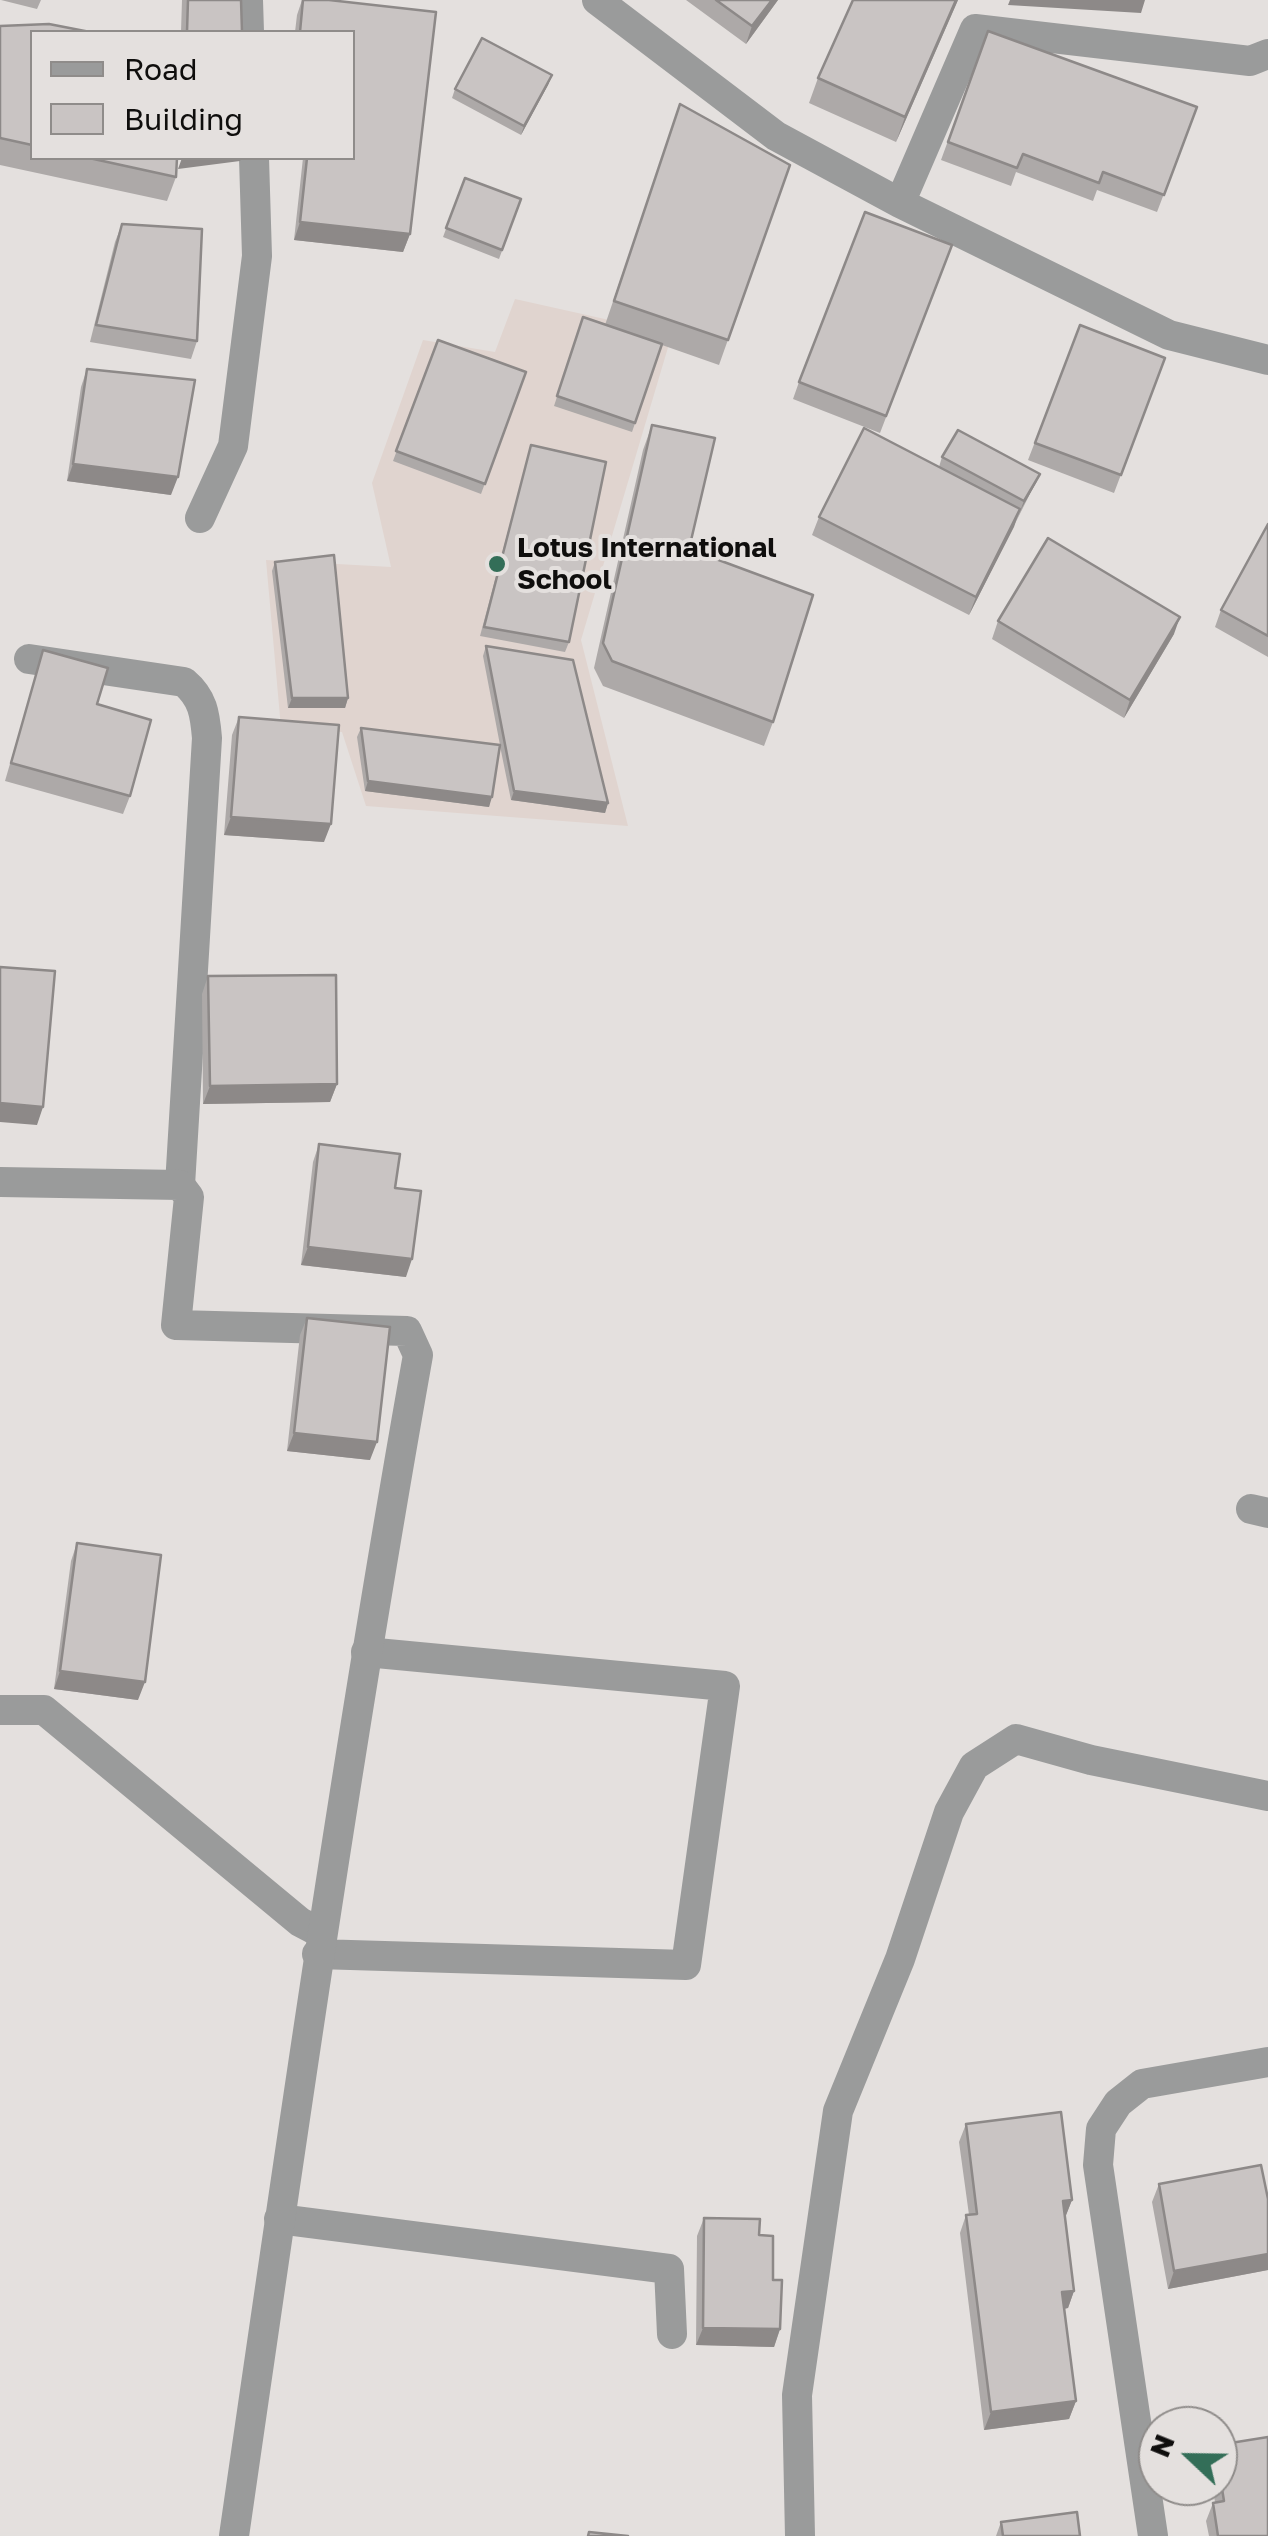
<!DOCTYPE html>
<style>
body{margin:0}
#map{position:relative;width:1268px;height:2536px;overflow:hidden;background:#e4e0de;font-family:"Golos Text",sans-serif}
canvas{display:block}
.legend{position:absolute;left:30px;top:30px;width:325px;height:130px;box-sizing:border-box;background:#e4e0de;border:2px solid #8f8c8a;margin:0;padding:12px 18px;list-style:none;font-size:30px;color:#0f0e0d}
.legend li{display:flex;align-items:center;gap:20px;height:50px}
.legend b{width:50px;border:2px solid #8f8c8a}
.north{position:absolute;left:1138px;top:2406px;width:100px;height:100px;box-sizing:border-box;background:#e4e0de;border:2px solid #8f8c8a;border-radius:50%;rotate:292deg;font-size:28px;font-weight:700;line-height:40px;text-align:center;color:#0f0e0d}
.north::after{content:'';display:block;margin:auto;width:35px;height:45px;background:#336e58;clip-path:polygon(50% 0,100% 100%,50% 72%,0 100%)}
</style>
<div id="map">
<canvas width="1268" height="2536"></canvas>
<ul class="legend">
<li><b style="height:12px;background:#9a9b9b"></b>Road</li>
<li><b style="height:28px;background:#c9c4c3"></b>Building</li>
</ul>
<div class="north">N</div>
</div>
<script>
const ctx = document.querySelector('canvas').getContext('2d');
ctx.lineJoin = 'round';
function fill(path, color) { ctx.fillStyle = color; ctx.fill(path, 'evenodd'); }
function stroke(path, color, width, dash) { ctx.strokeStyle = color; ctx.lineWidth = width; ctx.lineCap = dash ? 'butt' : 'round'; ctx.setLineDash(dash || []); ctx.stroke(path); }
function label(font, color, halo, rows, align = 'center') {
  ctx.font = font + ' "Golos Text",sans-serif'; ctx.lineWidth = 8; ctx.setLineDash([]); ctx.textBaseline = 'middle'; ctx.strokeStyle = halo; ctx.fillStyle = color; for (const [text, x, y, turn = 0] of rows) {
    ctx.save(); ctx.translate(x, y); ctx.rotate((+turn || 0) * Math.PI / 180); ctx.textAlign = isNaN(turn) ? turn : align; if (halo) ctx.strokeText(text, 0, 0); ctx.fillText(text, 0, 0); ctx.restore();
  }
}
const built = new Path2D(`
 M515,299l157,35 -91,306 47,186 -262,-20 -24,-74 -61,-4 -15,-168 125,7 -19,-84 51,-143 72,12z`);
const service = new Path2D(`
 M29,659l155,23c19,16 21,32 23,56l-27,447
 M0,1710h44l256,212 21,11
 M317,1954l369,11 39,-279 -359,-34
 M279,2219l390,50 3,65`);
const minor = new Path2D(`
 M248,0l1,32
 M597,0l179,136 124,67 269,132 99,25
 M900,203l75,-174 275,32 18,-7
 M200,518l33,-72 24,-190 -3,-98
 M0,1182l180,3 9,12 -13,128 231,6 11,24c-70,393 -127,786 -184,1181
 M1251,1509l17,4
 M800,2536l-3,-141 41,-284 62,-152 49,-147 25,-46 42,-27 75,21 177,36
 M1153,2536l-55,-371 3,-36 17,-26 24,-19 126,-22`);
const wall = new Path2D(`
 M1,0h40l-4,9z
 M182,0h59l1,32h-61z
 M302,0h27l107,12 -26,222 -7,18 -109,-12 9,-82h49v-126h-57l2,-17z
 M686,0h92l-32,44z
 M853,0h105l-62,142 -87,-39 9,-25z
 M0,26l32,6v126h145l-1,19 -9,24 -167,-36z
 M988,31l209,76 -40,105 -60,-22 -4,11 -77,-29 -5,14 -70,-26z
 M552,75l-4,10 -27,50 -69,-37 3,-9z
 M672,128l118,37 -71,200 -57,-20 -30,87 -78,-26 29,-89 22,8z
 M465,178l56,21 -22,60 -56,-22z
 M122,224l75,117 -6,18 -101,-17 25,-100z
 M952,245l-72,188 -87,-34 6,-17z
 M1080,325l85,33 -51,135 -86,-33z
 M438,340l88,32 -45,122 -88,-33z
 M87,369l84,126 -104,-14 14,-94z
 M652,425l37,124 84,173 -9,24 -161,-60 -9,-18 49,-218z
 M531,445l38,197 -4,10 -85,-16z
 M942,457l98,17 -71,141 -157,-80 7,-18 120,-50z
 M1268,524v133l-53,-30 6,-17z
 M275,562l73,136 -3,10h-57l-16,-137z
 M998,621l176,13 -50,84 -132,-79z
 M486,646l122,157 -3,10 -94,-13 -11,-54 -11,61 -124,-16 -8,-54 4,-9 139,17 -17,-89z
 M43,650l54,54 33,92 -7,18 -118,-33z
 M239,717l85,125 -100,-7 8,-100z
 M208,976l129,108 -7,18 -127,2 -1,-110z
 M319,1144l76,44 11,89 -105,-12 12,-103z
 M307,1318l63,142 -83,-9 13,-116z
 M77,1543l61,157 -84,-11 17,-128z
 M966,2124l106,76 -7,17 9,74 -6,17 -4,1 12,92 -7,18 -85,11 -24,-197 6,-18h3l-10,-73z
 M1159,2184l109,15v71l-100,19 -16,-87z
 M704,2218l55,17 14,45 7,49 -6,18 -78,-2 1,-109z
 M1218,2445l50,91h-59l-3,-15 7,-18 2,-1 -3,-16h6z
 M1001,2522l79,14h-84z`);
const shadedWall = new Path2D(`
 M772,0h6l-32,44 6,-18z
 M956,0h2l-62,142 9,-25z
 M1010,0h135l-4,13 -133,-8z
 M552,75l-4,10 -27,50 3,-9z
 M182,158h60l-2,3 -62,8z
 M300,222l110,12 -7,18 -109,-12z
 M73,464l105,13 -7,18 -104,-14z
 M1040,474l-4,9 -16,28 4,-10z
 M1020,509l-6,18 -45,88 7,-18z
 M1180,617l-6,17 -50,84 6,-18z
 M292,698h56l-3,10h-57z
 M368,781l124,16 -3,10 -124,-16z
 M514,791l94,12 -3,10 -94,-13z
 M231,817l100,7 -7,18 -100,-7z
 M337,1084l-7,18 -127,2 7,-18z
 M0,1103l43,4 -6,18 -37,-3z
 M308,1247l104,12 -6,18 -105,-12z
 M294,1433l83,9 -7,18 -83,-9z
 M60,1671l85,11 -7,18 -84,-11z
 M1072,2200l-7,18 -2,-17z
 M1268,2254v16l-100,19 6,-18z
 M1074,2291l-6,17 -12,2 6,-18z
 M703,2328l77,1 -6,18 -78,-2z
 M1076,2401l-7,18 -85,11 7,-18z`);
const building = new Path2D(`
 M188,0h53l1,32h-55z
 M303,0h26l107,12 -26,222 -110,-12 7,-64h45v-126h-52z
 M716,0h56l-20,26z
 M853,0h103l-51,117 -87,-39z
 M49,24l41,8h-58v113l-32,-7v-112z
 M988,31l209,76 -33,88 -61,-23 -4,11 -76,-29 -6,14 -69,-26z
 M482,38l70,37 -28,51 -69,-37z
 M680,104l110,61 -62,175 -114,-39z
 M89,158h88l-1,19z
 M465,178l56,21 -19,51 -56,-22z
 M865,212l87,33 -66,171 -87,-34z
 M122,224l80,5 -5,112 -101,-16z
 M583,317l79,27 -27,79 -78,-27z
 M1080,325l85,33 -44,117 -86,-32z
 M438,340l88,32 -41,112 -89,-33z
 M87,369l108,11 -17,97 -105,-13z
 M652,425l63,13 -26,111 124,46 -40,127 -161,-61 -9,-18z
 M864,428l156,81 -44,88 -157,-80z
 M958,430l82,44 -16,27 -82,-44z
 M531,445l75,17 -37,180 -85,-15z
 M1268,524v112l-47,-26z
 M1048,538l132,79 -50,83 -132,-79z
 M334,555l14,143h-56l-17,-136z
 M486,646l87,14 35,143 -94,-12z
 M43,650l65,18 -11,36 54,16 -21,76 -119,-33z
 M239,717l100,8 -8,99 -100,-7z
 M361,728l139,17 -8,52 -124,-16z
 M0,967l55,4 -12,136 -43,-4z
 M336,975l1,109 -127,2 -2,-110z
 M319,1144l81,10 -5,34 26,3 -9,68 -104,-12z
 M307,1318l83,9 -13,115 -83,-9z
 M77,1543l84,12 -16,127 -85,-11z
 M1061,2112l11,88 -9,1 11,90 -12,1 14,109 -85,11 -25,-197 11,-1 -11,-90z
 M1261,2165l7,34v55l-94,17 -15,-87z
 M704,2218l56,1 -1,16 14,1v44h9l-2,49 -77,-1z
 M1268,2437v99h-50l-5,-33 11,-2 -6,-37v-19z
 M1077,2512l3,24h-77l-2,-14z
 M589,2532l39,4h-40z`);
const markers = [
 [497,564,10,"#336e58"]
];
const poiNames = [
 ["Lotus International",517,548],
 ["School",517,580]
];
fill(built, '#e0d4cf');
stroke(service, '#9a9b9b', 30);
stroke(minor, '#9a9b9b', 30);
fill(wall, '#ada9a8');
fill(shadedWall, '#8d8988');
fill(building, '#c9c4c3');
stroke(building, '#8d8988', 2.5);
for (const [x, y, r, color] of markers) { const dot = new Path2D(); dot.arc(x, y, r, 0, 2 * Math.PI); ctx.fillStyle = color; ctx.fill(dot); stroke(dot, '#e4e0de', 4); }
label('bold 28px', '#0f0e0d', '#e4e0de', poiNames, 'left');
</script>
